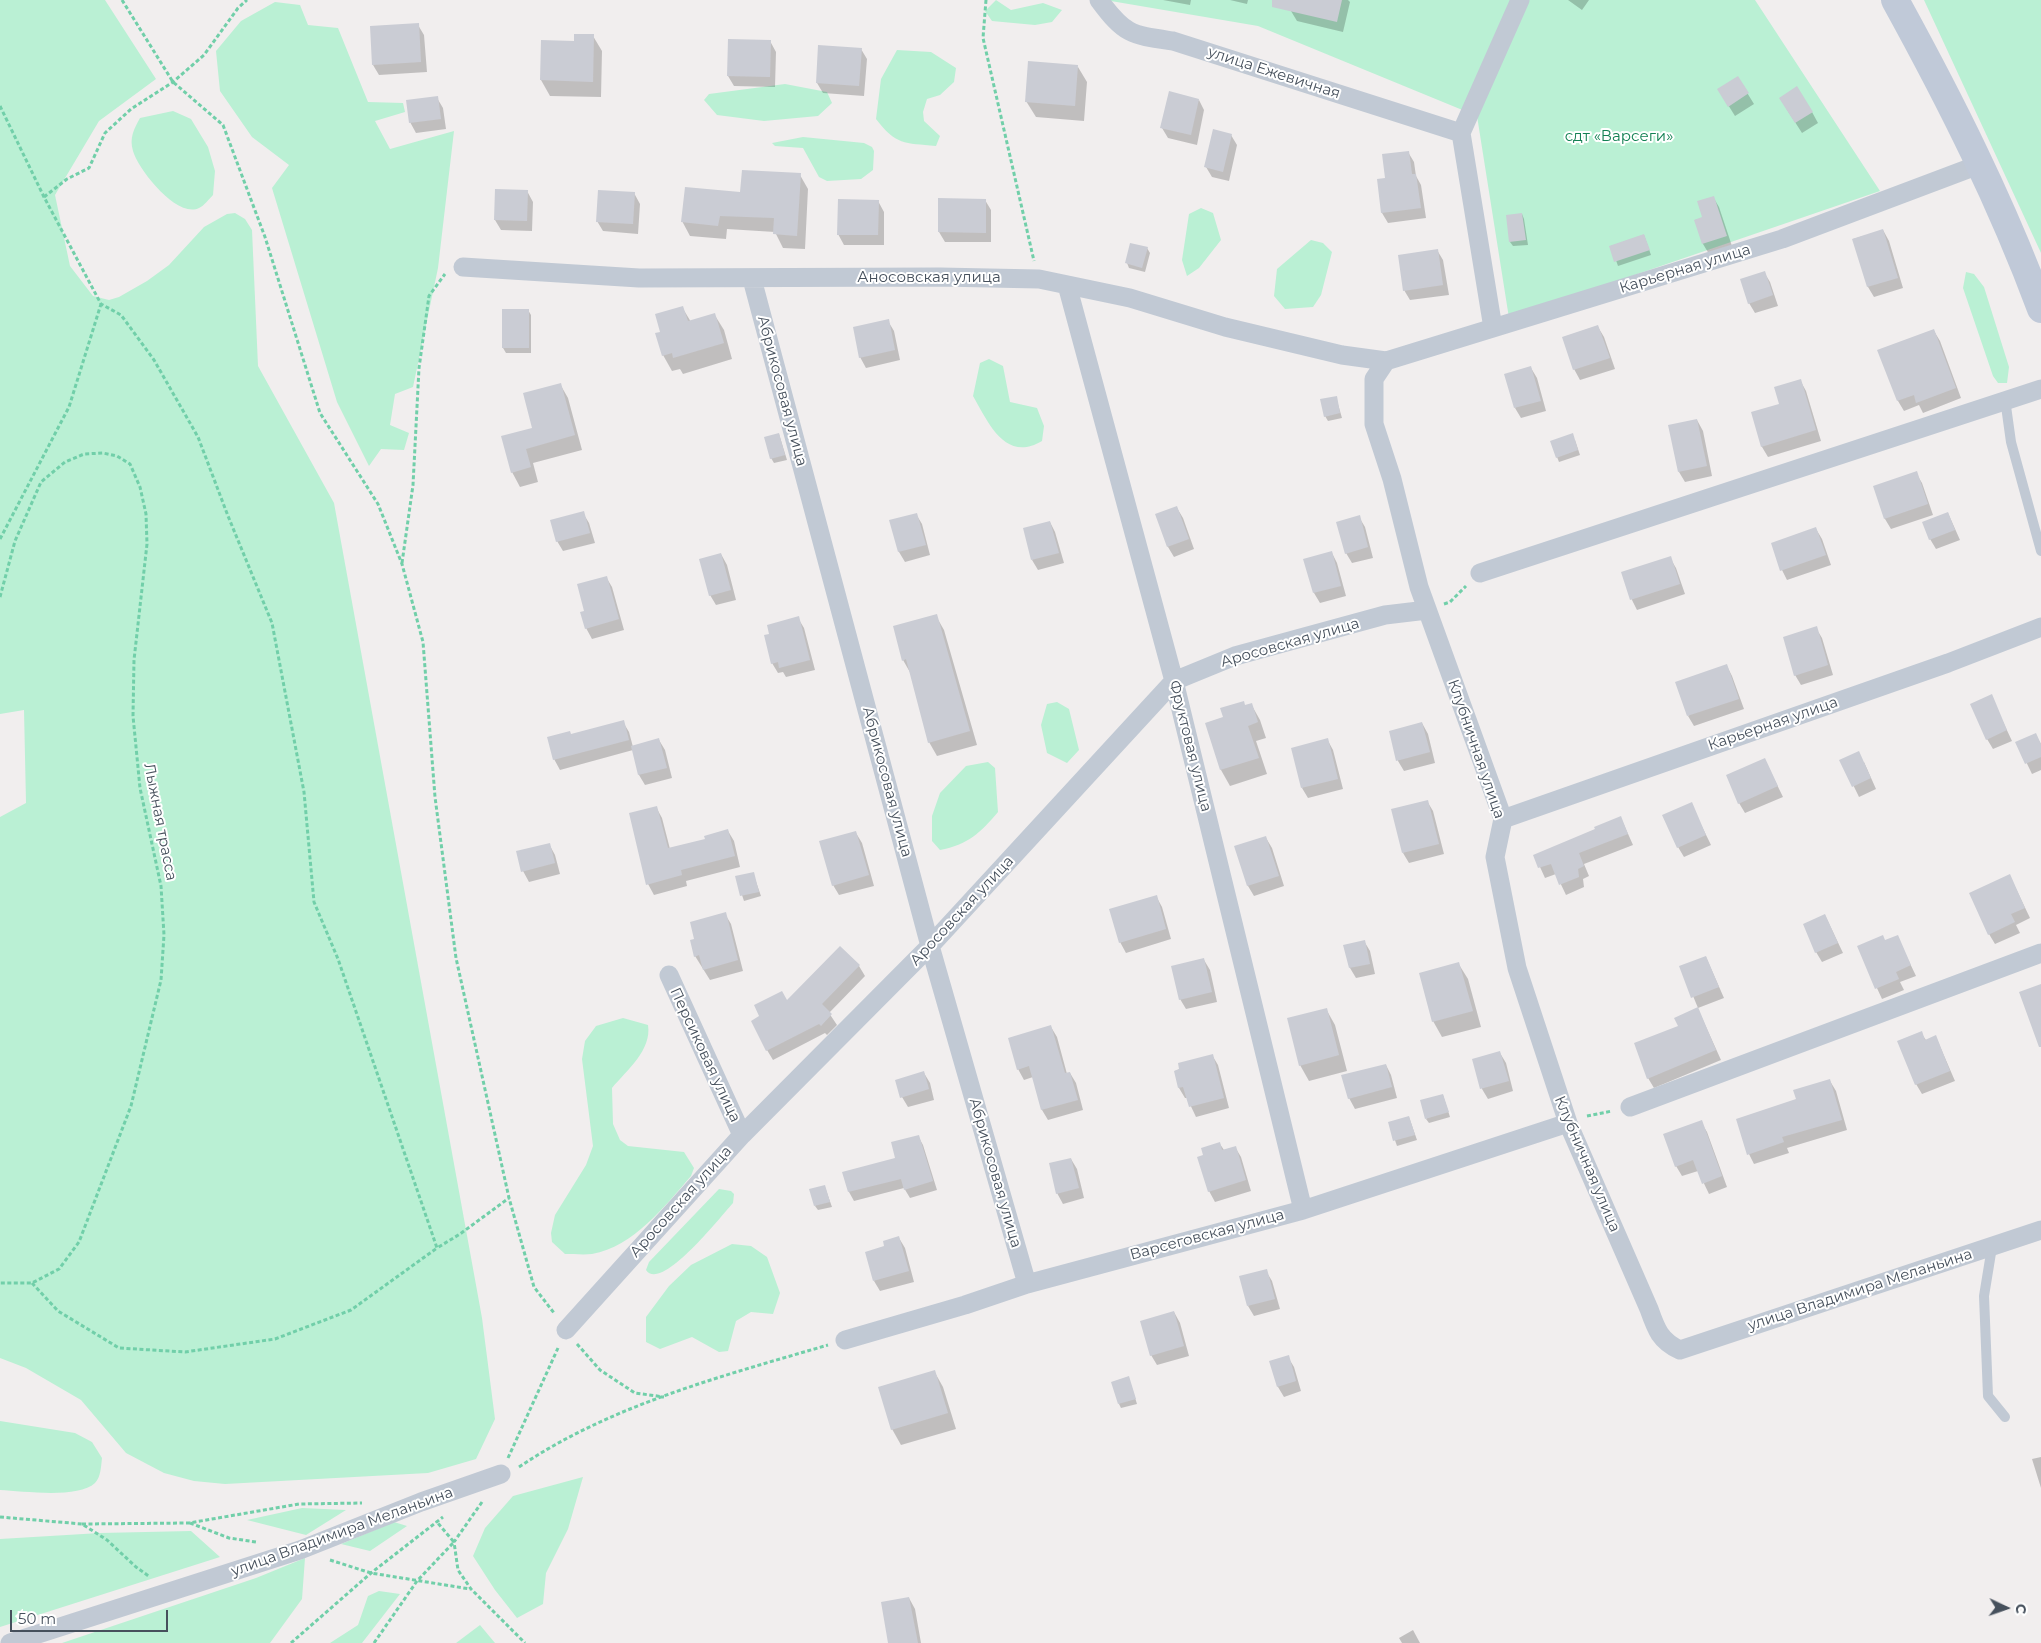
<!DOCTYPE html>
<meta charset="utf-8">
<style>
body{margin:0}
#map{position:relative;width:2041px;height:1643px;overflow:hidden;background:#f1eeee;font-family:Montserrat,sans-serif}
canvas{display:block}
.north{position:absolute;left:1981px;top:1583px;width:50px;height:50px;-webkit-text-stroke:4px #fff;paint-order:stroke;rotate:93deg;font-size:14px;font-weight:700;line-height:20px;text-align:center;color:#46505c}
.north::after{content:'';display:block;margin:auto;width:18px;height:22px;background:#46505c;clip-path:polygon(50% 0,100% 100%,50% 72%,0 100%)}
.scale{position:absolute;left:10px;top:1610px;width:158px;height:22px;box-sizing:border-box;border:2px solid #46505c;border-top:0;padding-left:6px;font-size:15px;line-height:18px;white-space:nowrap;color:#46505c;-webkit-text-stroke:4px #fff;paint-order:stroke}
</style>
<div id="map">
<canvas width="2041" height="1643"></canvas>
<div class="north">С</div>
<div class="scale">50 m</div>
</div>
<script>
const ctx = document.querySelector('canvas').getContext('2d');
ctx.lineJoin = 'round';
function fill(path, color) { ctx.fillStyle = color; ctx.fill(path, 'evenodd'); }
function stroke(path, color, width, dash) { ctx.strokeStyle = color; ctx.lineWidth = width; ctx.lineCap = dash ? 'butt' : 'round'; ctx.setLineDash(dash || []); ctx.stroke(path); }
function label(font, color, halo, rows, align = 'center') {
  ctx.font = font + ' Montserrat,sans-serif'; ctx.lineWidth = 4; ctx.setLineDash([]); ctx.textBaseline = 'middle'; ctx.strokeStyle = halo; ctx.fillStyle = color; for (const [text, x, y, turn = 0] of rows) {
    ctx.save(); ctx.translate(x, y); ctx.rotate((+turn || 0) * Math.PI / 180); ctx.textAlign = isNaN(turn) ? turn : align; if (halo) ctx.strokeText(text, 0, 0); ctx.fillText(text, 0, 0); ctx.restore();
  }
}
const green = new Path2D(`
 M0,0h105l51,79 -57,42 -44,74 15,71 23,30 16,4 10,-3 28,-16 22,-16 35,-38 23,-13 8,-1 10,6 7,11 6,136 76,137 148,815 13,101 -19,40 -48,14 -203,11 -31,-3 -30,-8 -38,-20 -45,-53 -55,-32 -26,-10v-541l26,-14 -2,-93 -24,4z
 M996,0l15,10 32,-7 19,7 -10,12 -17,3 -43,-4 -7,-10z
 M1105,0h650l125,191 -371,127 -32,-202 -219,-90z
 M1924,0h117v253z
 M275,2l25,3 8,20 30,3 30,74 35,1 2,9 -30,9 15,28 64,-18 -16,137 -25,119 -18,7 -5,31 19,8 -5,17 -23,-1 -12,17 -32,-64 -65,-214 17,-23 -37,-28 -32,-46 -4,-40 25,-30z
 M897,50l34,2 25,16 -2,14 -14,13 -13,4 -4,13 1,9 16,15 -4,10c-32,-3 -40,-1 -60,-27l5,-40z
 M785,84l42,8 5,11 -14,13 -54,5 -47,-6 -13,-15 5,-6z
 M173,111l18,8 17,28 7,24 -2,24c-4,4 -9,11 -14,13 -22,11 -61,-39 -66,-57 -4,-13 1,-22 7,-33z
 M803,137l61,6 8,4 2,4 -1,19 -12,9 -34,2 -8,-4 -16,-29 -28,-2 -3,-3z
 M1201,208l12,5 8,27 -22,28 -12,8 -5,-16 7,-46z
 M1311,240l12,3 9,9 -11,43 -8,12 -28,2 -11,-13 3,-27z
 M1966,272l8,2 10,13 25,80 -2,16h-9l-5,-7 -30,-88z
 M989,359l14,7 7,36 27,6 7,18 -2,15c-37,22 -54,-19 -69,-45l7,-33z
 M1057,702l12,7 10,41 -12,13 -20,-10 -6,-28 6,-21z
 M988,762l7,6 3,44c-17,20 -30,33 -58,38l-8,-9v-25l8,-23 26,-27z
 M623,1018l25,7c4,25 -21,45 -36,63l1,36 7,16 8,6 56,6 10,16 -3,8c-25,29 -58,71 -99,78 -8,1 -19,0 -27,0l-13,-12 -1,-9 4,-18 31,-50 7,-19 -11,-87 3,-18 11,-15z
 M719,1189l12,2 3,3 -1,9c-12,13 -72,90 -87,67l3,-8z
 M732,1244l19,2 16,11 13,36 -7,21 -22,-2 -15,9 -8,30 -9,1 -27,-15 -32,12 -14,-7v-25l23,-31 22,-21z
 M0,1421l75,12 17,9 10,16c-1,8 -1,19 -7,25 -17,16 -72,8 -95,7z
 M583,1477l-15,52 -22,44 -3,31 -26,14 -22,-28 -22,-34 12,-28 28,-32z
 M302,1508l44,2 -40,25 -59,-15z
 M394,1522l13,4 -37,25 -29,-7z
 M191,1531l29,26 -220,70v-88l100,-6z
 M305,1558l-3,41 -32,44h-208l194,-65z
 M379,1591l21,3 -38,49h-32l28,-18 10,-29z
 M480,1625l15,18h-39z`);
const shadow = new Path2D(`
 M1163,0h28l-1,5z
 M1230,0h18l-1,4z
 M1293,0h55l2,2 -7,30 -46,-11 -6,-10z
 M1568,0h21l-7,10z
 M418,25l6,10 3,37 -48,3 -6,-10z
 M593,36l9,15 -1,46 -51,-1 -9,-16 34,-37z
 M770,41l6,11 -1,35 -41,-1 -6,-10z
 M861,49l6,10 -3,37 -41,-3 -6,-10z
 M1078,67l9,15 -3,39 -48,-4 -10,-16z
 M1738,78l16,26 -19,12 -10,-16z
 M437,98l6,10 3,21 -30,4 -6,-11z
 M1199,100l5,10 -7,35 -29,-7 -6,-10z
 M1786,108l26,4 6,11 -16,10z
 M1231,135l6,10 -8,36 -17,-4 -6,-10z
 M1408,152l6,10 2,14 5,9 5,33 -38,5 -6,-10 4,-34z
 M800,175l8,14 -3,60 -22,-1 -8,-16 -48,-3 -1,10 -36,-3 -8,-15 60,-27z
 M527,191l6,11 -1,29 -31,-1 -6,-10z
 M634,193l6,11 -2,30 -35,-3 -6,-10z
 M1713,197l6,10 13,39 -23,8 -6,-10 -8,-24 9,-2z
 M985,200l6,10v32h-46l-6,-10z
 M878,201l6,11v33h-40l-6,-11z
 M1522,214l2,5 4,26 -15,1 -3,-4z
 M1883,230l6,11 14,47 -29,9 -6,-10 -15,-48z
 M1644,235l7,20 -33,11 -7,-20z
 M1147,248l3,5 -5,19 -16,-4 -2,-5z
 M1437,250l6,10 6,35 -39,5 -6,-10z
 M1764,272l6,10 8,24 -23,7 -6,-10z
 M682,307l9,15 23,-8 10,16 8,29 -49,15 -3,-5 -8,2 -9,-16 -1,-23z
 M528,310l3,5v38h-25l-3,-5v-37z
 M888,321l6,10 6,29 -34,8 -6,-11z
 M1598,327l6,10 11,32 -35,11 -6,-11z
 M1934,331l6,10 21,57 -38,15 -4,-8 -15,6 -6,-10 -19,-50z
 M1531,368l6,10 9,33 -25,7 -6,-10z
 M1800,380l6,11 15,50 -53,16 -6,-10 -10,-34 29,-8z
 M560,384l8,14 14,52 -49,13 5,19 -18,5 -8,-15 22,-43z
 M1336,397l6,21 -14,3 -3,-5z
 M1697,420l6,11 9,45 -27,6 -6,-10z
 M779,434l8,26 -13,3 -3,-5z
 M1575,440l5,15 -21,7 -8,-20z
 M1916,473l6,10 11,32 -42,14 -6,-10 -10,-32z
 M1177,508l6,10 11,31 -20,8 -6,-10 -12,-32z
 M583,513l6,10 6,20 -32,8 -6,-10z
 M1948,513l12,27 -24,9 -6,-10z
 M916,514l6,10 8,31 -25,7 -6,-10 -8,-31z
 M1359,517l6,10 8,31 -21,5 -6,-10z
 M1050,522l5,10 9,31 -26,7 -6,-10z
 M1816,529l6,10 9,26 -44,15 -5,-10z
 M1332,553l5,10 9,33 -26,7 -6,-10 -9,-33z
 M721,554l6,11 9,35 -20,5 -6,-10z
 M1670,558l6,10 9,26 -48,16 -5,-10 -9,-27z
 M606,577l6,10 12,43 -32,9 -6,-11v-16z
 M936,616l8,14 33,115 -40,11 -8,-14 -18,-68 -8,-14z
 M798,618l6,10 11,42 -29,7 -3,-5 -5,1 -6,-10z
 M1816,628l6,10 11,37 -32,10 -6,-10z
 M1727,666l5,10 12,33 -50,17 -6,-10z
 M1991,696l21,45 -19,8 -6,-10z
 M1251,704l9,16 6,18 -10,3 11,33 -37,12 -9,-16 -15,-46 19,-6z
 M623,722l6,10 4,15 26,-7 6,10 7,28 -27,7 -6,-10 -6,-25 -73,20 -6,-11 17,-24z
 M1422,723l6,11 7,29 -31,8 -6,-10 -8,-29z
 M2035,734l6,10v26l-9,4 -15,-31z
 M1327,739l6,11 10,39 -35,9 -6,-10z
 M1765,760l18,37 -38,16 -6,-10z
 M1841,760l23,2 12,27 -17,8z
 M1427,801l6,10 11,43 -35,9 -6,-10z
 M1691,804l20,41 -27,12 -6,-10z
 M656,807l6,11 8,31 36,-9 22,-9 6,10 6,26 -54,14 1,5 -33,9 -6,-11z
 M1621,818l12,27 -49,19 5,12 -6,3 1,8 -18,8 -10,-21 -11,4 -10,-22z
 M856,833l6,10 12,43 -35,9 -6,-10z
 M1266,838l6,10 12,38 -30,10 -6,-10 -12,-39z
 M549,844l6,11 5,19 -31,8 -6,-11z
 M753,873l8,23 -17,5 -8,-24z
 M2010,876l20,42 -14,7 4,8 -25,11 -6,-10z
 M1156,896l6,11 9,32 -45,14 -6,-11z
 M725,914l6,10 12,47 -33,9 -15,-24 1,-16z
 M1825,915l18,38 -21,9 -6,-10z
 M1897,936l19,40 -16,6 4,8 -22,9 -24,-52 27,-6z
 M1364,941l6,10 5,23 -19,4 -6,-10 -5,-22z
 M840,947l19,19 6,10 -36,37 8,12 -10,10 -2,-2 -52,27 -6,-10 -6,-33 26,-15z
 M1706,957l18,41 -26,10 -17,-41z
 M1204,960l6,10 7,32 -31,7 -6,-10z
 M1458,963l10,16 13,48 -39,10 -9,-16z
 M1326,1009l9,16 12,46 -38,10 -9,-16z
 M1698,1009l23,51 -67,28 -6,-10 31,-51z
 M1051,1027l6,10 10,37 3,-1 6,10 7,27 -35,10 -6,-10 -9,-33 -9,3 -6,-11z
 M1921,1033l5,7 10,-3 19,44 -33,13 -6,-10z
 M1500,1053l6,10 7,28 -25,8 -6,-10 -9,-29z
 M1212,1055l6,10 11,43 -33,9 -9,-19h-2l-6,-10 -4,-17z
 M1386,1065l5,10 6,23 -42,11 -6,-11z
 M924,1073l6,10 4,17 -26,7 -6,-10z
 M1830,1081l6,10 11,39 -60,18 2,5 -35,11 -5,-10 48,-54z
 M1443,1095l7,22 -21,6 -3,-4z
 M1409,1117l8,23 -20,6 -8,-23z
 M1701,1122l6,10 20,55 -18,7 -11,-23 -16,5 -6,-10z
 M918,1136l5,9 14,45 -27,8 -6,-10 -50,13 -5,-9 -5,-19 53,-14z
 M1220,1144l4,6 11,-3 6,10 10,34 -36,11 -6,-11 -4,-35z
 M1071,1159l6,10 7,29 -21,6 -6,-11z
 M825,1187l7,20 -14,3 -3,-4z
 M899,1238l6,10 9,34 -34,9 -6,-10 12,-34z
 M1266,1271l6,10 8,28 -26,7 -6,-10z
 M1174,1312l6,11 9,33 -32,9 -6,-10z
 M1288,1357l6,10 7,24 -17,6 -6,-10 -7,-25z
 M934,1371l9,16 13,42 -55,16 -9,-16z
 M1129,1378l8,26 -16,4 -2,-4z
 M2041,1457v31l-9,-29z
 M909,1598l6,11 6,34h-32z
 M1413,1630l7,13h-18l-3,-5z`);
const building = new Path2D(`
 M1272,0h70l-5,22 -65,-15z
 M419,23l2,39 -49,3 -2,-39z
 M574,34h20l-1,48 -53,-2 1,-40 33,1z
 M728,39l43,1 -1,37 -43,-1z
 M818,45l44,3 -3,38 -43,-3z
 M1028,61l50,4 -3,41 -50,-4z
 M1738,76l11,17 -21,14 -11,-18z
 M1797,86l16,26 -18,11 -16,-25z
 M1169,91l30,8 -8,36 -31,-7z
 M438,96l3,23 -32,4 -3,-23z
 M1213,129l19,5 -9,38 -19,-5z
 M1409,151l3,23h4l5,34 -40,5 -4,-34 8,-1 -3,-24z
 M742,170l59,3 -4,63 -24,-2 1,-16 -54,-2 -2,10 -37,-4 4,-35 55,5z
 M495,189l33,1 -1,31 -33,-1z
 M598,190l37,2 -2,32 -37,-2z
 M1714,196l13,40 -25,8 -8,-24 8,-3 -5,-16z
 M938,198l48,1v34l-48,-1z
 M838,199l41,1 -1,35h-41z
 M1522,213l4,27 -17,2 -3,-27z
 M1883,229l15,49 -31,9 -15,-48z
 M1644,234l6,16 -36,12 -5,-16z
 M1130,243l18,4 -6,21 -17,-5z
 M1438,249l5,36 -40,6 -5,-36z
 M1765,271l8,24 -25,9 -8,-25z
 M683,306l5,15 27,-8 9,30 -51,15 -1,-5 -10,3 -7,-23 5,-1 -5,-18z
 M502,309h27v39h-27z
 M889,319l6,31 -36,8 -6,-31z
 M1598,325l12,33 -37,12 -11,-33z
 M1934,329l22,59 -40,15 -2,-8 -17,6 -20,-51z
 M1531,366l10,35 -27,7 -10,-34z
 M1801,379l15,51 -55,17 -10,-35 28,-8 -5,-17z
 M561,383l14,52 -49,14 5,18 -20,6 -10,-37 31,-8 -9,-35z
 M1337,396l3,17 -16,4 -4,-18z
 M1697,419l10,47 -29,6 -10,-47z
 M779,433l6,22 -15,4 -6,-22z
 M1573,433l5,17 -22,8 -6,-17z
 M1917,471l11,33 -44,15 -11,-33z
 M1177,506l12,33 -22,8 -12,-33z
 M584,511l6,22 -34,9 -6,-22z
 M1948,512l7,18 -26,10 -7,-18z
 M917,513l9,32 -28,7 -9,-32z
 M1360,515l8,32 -23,7 -9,-32z
 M1050,521l9,32 -28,7 -8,-32z
 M1816,527l10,28 -46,16 -9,-28z
 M1332,551l9,35 -28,7 -10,-34z
 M721,553l10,37 -22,6 -10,-37z
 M1671,556l9,28 -50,16 -9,-28z
 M607,576l12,43 -34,10 -5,-17 4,-1 -7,-27z
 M937,614l33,117 -42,12 -22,-84 -4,2 -9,-35z
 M799,616l11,44 -31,8 -1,-6 -7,2 -7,-29 5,-1 -2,-9z
 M1817,626l11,39 -34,11 -11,-39z
 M1727,664l12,35 -52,17 -12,-34z
 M1992,694l15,36 -21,10 -16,-36z
 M1244,701l1,4 7,-2 6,19 -10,4 11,32 -39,12 -15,-47 18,-6 -3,-9z
 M624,720l5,20 -76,20 -6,-23 23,-6 1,3z
 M1422,722l8,30 -34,9 -7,-30z
 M2036,733l5,11v13l-16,7 -10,-22z
 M659,738l8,30 -29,7 -7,-29z
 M1328,738l10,41 -37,9 -10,-40z
 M1859,751l12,27 -19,9 -13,-27z
 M1765,758l13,28 -40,18 -12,-29z
 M1428,800l11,44 -37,9 -11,-44z
 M1692,802l14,33 -29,13 -15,-33z
 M657,806l11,42 37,-9 -1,-3 24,-7 7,27 -54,14 1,5 -36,10 -17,-72z
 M1621,816l7,18 -49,19 5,13 -6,3 1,8 -20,8 -8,-21 -13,4 -5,-13 62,-26 -1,-2z
 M856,831l13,44 -37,11 -13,-45z
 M1266,836l13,40 -32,10 -13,-40z
 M550,843l5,20 -34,9 -5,-21z
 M754,872l5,20 -19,4 -5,-20z
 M2010,874l15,34 -14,6 4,8 -27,13 -19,-42z
 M1157,895l9,34 -47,14 -10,-34z
 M726,912l12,48 -35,10 -4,-15 -5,2 -4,-17 4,-1 -4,-17z
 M1825,914l13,29 -23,10 -12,-29z
 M1883,935l2,5 13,-5 13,30 -15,7 3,7 -24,10 -18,-43z
 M1365,940l5,24 -21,4 -6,-23z
 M840,946l20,19 -38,39 10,10 -11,12 -2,-2 -53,27 -15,-30 8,-5 -5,-11 28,-14 5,9z
 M1706,956l13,31 -28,11 -12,-32z
 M1204,958l8,34 -33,8 -8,-34z
 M1459,962l14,49 -41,11 -13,-49z
 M2041,984v63h-2l-20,-55z
 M1698,1007l18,43 -69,29 -13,-36 44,-17 -4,-8z
 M1327,1008l12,47 -40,11 -12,-48z
 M1051,1025l14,48 5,-1 8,28 -37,10 -12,-44 -12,4 -9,-32z
 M1922,1031l3,9 11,-5 14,36 -35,14 -18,-44z
 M1500,1051l9,30 -29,8 -8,-30z
 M1213,1054l11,44 -35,9 -6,-20 -5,1 -4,-17 5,-2 -1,-6z
 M1386,1064l6,23 -44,12 -7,-24z
 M924,1071l5,18 -29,9 -5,-18z
 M1830,1079l12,41 -60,17 2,5 -37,13 -11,-36 60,-20 -3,-9z
 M1443,1094l6,18 -24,7 -5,-19z
 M1409,1116l6,19 -22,6 -5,-19z
 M1702,1120l20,56 -20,8 -9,-24 -18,7 -12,-33z
 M919,1135l14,46 -29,9 -3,-11 -53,13 -6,-20 53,-14 -4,-16z
 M1220,1142l2,8 14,-4 10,34 -38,12 -11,-35 6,-2 -2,-7z
 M1071,1158l8,30 -23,6 -7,-31z
 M825,1185l5,17 -16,4 -5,-17z
 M899,1236l10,35 -36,10 -8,-29 19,-6 -1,-5z
 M1267,1269l8,30 -28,7 -8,-30z
 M1174,1311l10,35 -34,10 -10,-35z
 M1289,1355l7,26 -19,6 -8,-26z
 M935,1370l13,43 -57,17 -13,-43z
 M1129,1376l7,23 -18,5 -7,-22z
 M909,1597l9,46h-30l-7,-41z`);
const path = new Path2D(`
 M122,0l51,82 50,43 42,112 55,176 58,91 24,60 21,78 12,155 21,161 53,240 25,89 20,26
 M986,0l-3,38 51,223
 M0,106l44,91 57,107 20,11 33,45 44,77 30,79 44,107 32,169 10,110 24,57 99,289 23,-14 49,-36
 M44,197l23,-18 22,-11 16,-35 26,-24 42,-27 31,-27 34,-47 9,-8
 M0,539l69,-132 32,-103
 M402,563l11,-78 6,-117 10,-72 16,-22
 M0,597l15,-56 26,-59 24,-20 19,-8 19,-1 14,3 13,8 10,23 6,27 1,30 -13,116 -1,56 7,72 21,98 3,49 -3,45 -30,126 -52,136 -20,27 -27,14h-32
 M1444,604l6,-2 16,-16
 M1587,1116l25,-5
 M32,1283l26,28 61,37 66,4 90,-13 76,-29 86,-62
 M577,1344l23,26 35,23 29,4
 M508,1458l50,-110
 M519,1467c92,-62 203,-91 309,-122
 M482,1502l-28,40 4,28 13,19 54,54
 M0,1517l82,7 25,16 29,27 14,10
 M190,1523l39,15 27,4
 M82,1524l107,-1 110,-19 63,-1
 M330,1560l41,13 99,16
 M291,1643l80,-70 72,-56
 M374,1643l43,-62 37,-39 -18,-21`);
const lane = new Path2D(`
 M2005,399l6,43 30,109
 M1992,1247l-8,49 4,100 17,21`);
const street = new Path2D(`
 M1099,0c26,35 32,35 74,41l288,92
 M463,267l176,11 301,-1 99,2 91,19 95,29 117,28 44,6 396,-122 199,-75
 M752,279l178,667 97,338
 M1067,285l107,396 129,529
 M1493,328l-32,-195 59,-133
 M1386,361l-12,18v45l18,55 27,108 84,232 -8,38 22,111 51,155 81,186c7,20 11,32 31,41l361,-120
 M1480,573l561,-184
 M1503,819l445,-156 93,-36
 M669,975l73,160
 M1630,1107l411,-154
 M566,1330l176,-195 188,-189 244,-265 61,-25 150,-41 42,-5
 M845,1340l120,-35 62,-21 276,-74 265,-87
 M10,1643l290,-93 121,-48 80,-28`);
const secondary = new Path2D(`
 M1895,0c55,100 106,201 146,309`);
const streetNames = [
 ["улица Ежевичная",1274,73,18],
 ["Карьерная улица",1685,269,-17],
 ["Аносовская улица",929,278],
 ["Абрикосовая улица",782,391,75],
 ["Аросовская улица",1290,643,-16],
 ["Карьерная улица",1773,724,-19],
 ["Фруктовая улица",1190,746,76],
 ["Клубничная улица",1476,749,71],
 ["Абрикосовая улица",887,782,75],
 ["Лыжная трасса",160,822,79],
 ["Аросовская улица",962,911,-47],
 ["Персиковая улица",705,1055,65],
 ["Клубничная улица",1587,1164,67],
 ["Абрикосовая улица",995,1173,74],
 ["Аросовская улица",681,1202,-48],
 ["Варсеговская улица",1207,1235,-15],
 ["улица Владимира Меланьина",1860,1290,-18],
 ["улица Владимира Меланьина",342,1532,-20]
];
const parkNames = [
 ["сдт «Варсеги»",1619,137]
];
fill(green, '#baf0d4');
fill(shadow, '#0003');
fill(building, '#caccd4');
stroke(path, '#71cfa9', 3, [4, 2.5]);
stroke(lane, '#c1c9d4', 10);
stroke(street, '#c1c9d4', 19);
stroke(secondary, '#c0c9d8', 28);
label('15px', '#46505c', '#fff', streetNames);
label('15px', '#138053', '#fff', parkNames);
</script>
